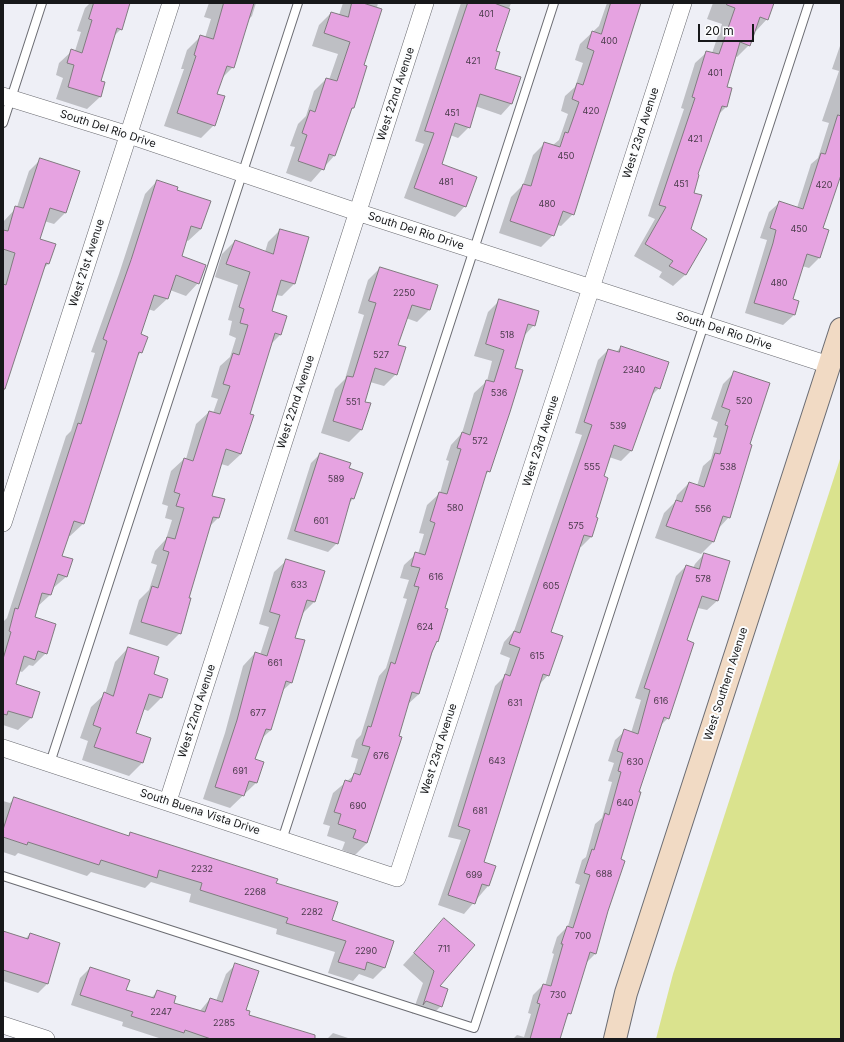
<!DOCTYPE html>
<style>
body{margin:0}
#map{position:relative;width:844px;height:1042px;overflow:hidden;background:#eeeff6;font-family:Inter,sans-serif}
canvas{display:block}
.frame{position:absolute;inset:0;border:4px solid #17181a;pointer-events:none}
.scale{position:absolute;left:698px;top:24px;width:56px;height:18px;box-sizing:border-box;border:2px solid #17181a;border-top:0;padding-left:5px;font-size:12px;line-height:14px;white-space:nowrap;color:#17181a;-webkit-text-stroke:3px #fcfdfe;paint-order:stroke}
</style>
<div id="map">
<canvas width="844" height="1042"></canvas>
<div class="frame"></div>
<div class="scale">20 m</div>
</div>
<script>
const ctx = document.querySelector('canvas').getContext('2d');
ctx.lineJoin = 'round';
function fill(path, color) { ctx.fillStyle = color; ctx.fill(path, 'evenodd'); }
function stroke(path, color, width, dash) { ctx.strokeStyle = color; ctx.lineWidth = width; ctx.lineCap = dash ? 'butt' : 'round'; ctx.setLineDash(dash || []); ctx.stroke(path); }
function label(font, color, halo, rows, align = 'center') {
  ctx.font = font + ' Inter,sans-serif'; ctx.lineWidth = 4; ctx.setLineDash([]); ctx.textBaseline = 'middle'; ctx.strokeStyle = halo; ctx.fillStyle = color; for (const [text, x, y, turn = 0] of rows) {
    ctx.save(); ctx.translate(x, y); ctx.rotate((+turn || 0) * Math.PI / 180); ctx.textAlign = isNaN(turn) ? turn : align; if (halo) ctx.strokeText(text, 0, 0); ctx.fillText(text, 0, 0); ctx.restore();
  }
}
const green = new Path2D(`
 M841,456v583h-185l17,-65z`);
const shadow = new Path2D(`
 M90,3h39l-8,26 -8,8 -13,44 4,2 -4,14 -13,12 -31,-10 7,-21 -7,-3 3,-12 13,-12h3l6,-19 -4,-1 8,-23z
 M209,3h47l-4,13 -4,4 -15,47 -12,12 -5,15 -2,31 -13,13 -37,-12 20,-57h-3l6,-19 13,-13 5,1 6,-19 -7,-2z
 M343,3h35l-25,105 -3,3 -16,45 -23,26 -25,-9 9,-26 -5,-1 8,-22 8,-8 8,-25 12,-12 3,1 9,-26 -26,-8 7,-21 12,-12 8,2z
 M461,3h50l-17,48v19l26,8 -9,26 -10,11 -26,-9 -6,21 -11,11 -8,-3 -9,30 24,41 -10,11 -51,-19 20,-54 -9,-3z
 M607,3h34l-47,139 -21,72 -12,12 -4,-1 -4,10 -12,12 -42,-14 12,-36 12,-12 10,-30 12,-12 8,2 6,-5 9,-26 -7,-3 4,-15 10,-9 8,-24 -8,-3 5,-16 19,-18z
 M713,3h53l1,16 -11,12 -2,-1 -5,15 -12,12 -2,-1 -10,31 1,20 -8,8 -22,60 -4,19 -3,35 17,10 -21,36 -12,11 -14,-9 3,-5 -28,-16 21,-37 -7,-3 36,-107 -3,-1 14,-45 12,-11 5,1 10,-29 -15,-5z
 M841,43v129l-19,57 6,2 -9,27 -10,10 -7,-2 -10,34 6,1 -4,14 -11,10 -38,-12 22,-73 -7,-2 9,-26 11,-10 17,6 14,-44 7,-6 11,-35 -7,-2 17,-50 -7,-2z
 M41,159l24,54 -11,11 -10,-3 -5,19 10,23 -6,6 -40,125v-172l14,-15 12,-36z
 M157,181l19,10 25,38 -13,12 -2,-1 -5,16 17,27 -12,13 -16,-6 -3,9 -13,12 -6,-2 -9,26 2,17 -4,5 -54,167 -13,12h-2l-7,21 5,20 -14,12 -2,6 -13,12 -3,11 12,35 -13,13 -4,-1 -7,7 -3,-1 -4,14 16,33 -13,12 -15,-5v-103l4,-4 59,-182 5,-5 24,-78 -4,-1 28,-78 26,-80z
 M280,230l28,8 -14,46 -12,12 -6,-1 -5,17 9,23 -10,10 -21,70 -8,39 -13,12 -7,-2 -10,33 7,21 -9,9 -21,71 -8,35 -13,13 -38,-12 10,-34 10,-10 8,-25 -6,-2 4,-12 11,-12 6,-19 -7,-2 3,-12 -6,-2 9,-33 13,-12h2l10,-35 13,-12 4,1 5,-14 -7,-2 9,-31 10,-9 6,-19 -7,-3 3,-14 -4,-1 10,-35 -23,-8 7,-23 13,-13 30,11 3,-10z
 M380,268l49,42 -12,12 -11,-4 -9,27 -1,29 -12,12 -14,-4 -7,20 6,2 -8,26 -12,12 -28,-9 14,-44 10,-10 19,-64 -6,-2 10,-33z
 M500,300l34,25 -10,11 -10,32 -25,103 -5,5 -40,132 -7,33 -2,3 -16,50 -12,11 -9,32 3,1 -34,105 -12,12 -13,-5 3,-8 -18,-6 3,-10 -7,-2 10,-31 20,-17 5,-17 -7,-2 5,-17 5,-5 18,-59 7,-8 21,-69 -4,-1 6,-18 -9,-2 4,-13 12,-11h2l6,-20 -5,-1 8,-28 13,-12 9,-32 -3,-1 5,-15 11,-12 12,-40 13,-12 5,-20 -18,-5 14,-44z
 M621,347l38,41 -9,9 -19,54 -10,10 -12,-4 -6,20 -12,60 -10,10 -2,-1 -29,87 -2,42 -9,10 -56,178 11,4 -6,19 -24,28 -26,-9 23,-65 -13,-3 47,-151 9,-9 6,-19 -10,-4 4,-12 10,-11 68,-196 -7,-2 23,-73 10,-10 8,2z
 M735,372l13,73 -19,72 -11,12 -5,13 -12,12 -46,-16 9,-25 11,-11 2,-7 12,-12 8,3 6,-20 8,-7 6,-21 -4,-1 5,-15 -7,-3 12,-35z
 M320,454l28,15 14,4 -9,26 -4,4 -12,40 -9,9 -41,-13 24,-76z
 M704,554l13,47 -10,9 -9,-2 -13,33 -17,77 -9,9 -21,65 -43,162 -10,10 -15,49 -4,4 -7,22h-46l4,-4 7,2 7,-23 -3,-1 5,-18 10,-10 2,1 9,-32 -2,-1 5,-16 11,-11 12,-41 -5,-2 7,-23 4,-3 9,-33 7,-6 10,-36 -4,-1 6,-18 -6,-2 7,-21 10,-9 6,2 10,-33 -6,-2 41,-122 10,-10 7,2 2,-4z
 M287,560l27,42 -12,12 -8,24 -3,45 -9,8 -11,39 -10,9 -7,21 2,23 -26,25 -27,-9 22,-66 18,-67 12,-13 5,2 9,-28 -10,-3 15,-52z
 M128,648l25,27 8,23 -13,13 -5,-2 -9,25 16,5 -8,24 -13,13 -47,-16 6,-19 -8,-3 11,-31 14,-13 10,-32z
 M15,798l112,39 4,-3 144,50 56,37 62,21 -9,26 -11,11 -14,-5 -6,7 -25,-8 7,-21 -59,-18 1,-5 -88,-27 2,-8 -40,-12 -6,6 -54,-16 -4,4 -69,-23 -3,3 -12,-4v-51l7,2z
 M444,920l-6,66 3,20 -12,12 -15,-5 -2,1 11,-31 -20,-18z
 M3,932l22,7 5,-5 29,9 -12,41 -9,9 -35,-12z
 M236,964l8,47 3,4 71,24h-156l-40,-13 1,-4 -52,-17 9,-27 10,-10 35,23 26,7 6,-6 16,11 26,9 11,-13 6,2 10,-27z
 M333,1033l18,6h-24z`);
const building = new Path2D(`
 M94,3h36l-8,27 -5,-2 -16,53 4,1 -4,15 -33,-10 6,-22 -7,-2 4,-14 11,4 10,-33 -3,-1z
 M224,3h30l-20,65 -7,-2 -10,28 8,2 -10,30 -38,-13 19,-57 -2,-1 6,-20 13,4z
 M352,3h11l19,6 -18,56 3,1 -13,42h-2l-17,48 -6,-2 -5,16 -26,-9 9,-26 -5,-2 8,-23 5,2 11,-34 11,3 13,-39 -26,-9 7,-21 17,5z
 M468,3h26l16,6 -14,42 4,1 -5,17 26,8 -9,27 -32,-10 -10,34 -15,-5 -13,41 35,13 -11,30 -52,-19 20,-55 -9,-2z
 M611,3h30l-67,212 -11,-4 -9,25 -44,-15 13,-37 8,2 13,-44 16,5 5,-15 3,1 11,-31 -7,-3 5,-16 6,2 11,-34 -7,-3 5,-17 9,3z
 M727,3h47l-6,17 -8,-3 -10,29 -10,-4 -13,45 5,1 -5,19 -5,-1 -24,68 1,1 -5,18 8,2 -11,34 16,10 -21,36 -17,-9 4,-5 -28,-17 21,-37 -7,-2 36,-107 -3,-1 14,-46 13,3 16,-46 -8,-3z
 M838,115l3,1v59l-18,53 6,2 -9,28 -13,-4 -14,45 6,2 -4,14 -41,-12 19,-60 3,-13 -6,-2 9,-27 24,8 18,-56 4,1z
 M40,158l40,13 -14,42 -16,-5 -10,31 16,5 -7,20 -3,-1 -41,126h-2v-105l3,1 9,-32 -12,-4v-19l5,1 7,-25 8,2z
 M157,180l21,7 -1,3 34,11 -10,28 -10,-3 -9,30 24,9 -7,19 -23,-9 -8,24 -14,-4 -13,39 7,3 -6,16 -3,-1 -55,172 -10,-3 -12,35 11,3 -6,18 -9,-3 -7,21 -9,-2 -7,24 21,7 -9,30 -9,-3 -3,9 -11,-4 -8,28 24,8 -8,26 -24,-7 -1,4 -4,-1v-55l8,-27 -2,-1 6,-23 3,1 60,-186 3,1 26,-83 -4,-2 28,-79z
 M280,229l29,8 -14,47 -14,-4 -9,31 15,5 -6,19 -6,-2 -25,81 4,1 -13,39 -15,-5 -14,47 13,3 -6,19 -6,-1 -24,81h2l-10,36 -40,-12 11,-36 6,2 11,-36 -6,-2 4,-13 8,2 9,-31 -8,-2 4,-12 -6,-2 10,-34 9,3 16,-50 11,3 10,-28 -7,-2 10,-31 6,2 9,-30 -8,-2 4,-14 -5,-2 11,-35 -24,-8 9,-24 38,14z
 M380,267l58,18 -8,25 -18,-5 -14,40 8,2 -9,28 -22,-7 -10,34 6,1 -9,27 -29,-9 14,-45 6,1 23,-74 -7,-2z
 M499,299l40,12 -4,15 -7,-2 -13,44 8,2 -13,42 -20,60 -3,-1 -42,137 3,1 -10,33 -1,-1 -5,11 -13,42 -7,-2 -13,44 3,1 -35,106 -14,-5 3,-8 -18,-6 3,-10 -7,-2 11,-32 6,2 3,-9 6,2 10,-28 -8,-2 6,-19 3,1 20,-65 4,2 24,-77 -5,-1 6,-18 -9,-2 4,-14 10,3 10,-32 -5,-2 9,-29 8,2 14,-45 -4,-1 5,-16 8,3 16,-55 8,2 10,-32 -18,-6z
 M621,346l48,16 -9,27 -5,-2 -23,64 -18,-6 -10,31 4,2 -12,39 2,1 -6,19 -8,-2 -33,97 12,4 -14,40 -6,-2 -59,188 12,4 -7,20 -7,-2 -7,20 -27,-9 22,-65 -12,-4 47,-152 5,2 10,-28 -11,-4 5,-13 6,2 72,-208 -8,-3 24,-73 11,3z
 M734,371l36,12 -20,61 2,1 -22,73 -7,-2 -9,26 -48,-16 10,-26 6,2 7,-20 15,5 11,-34 5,1 8,-28 -3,-1 5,-15 -8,-3z
 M320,453l31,10 -2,5 14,5 -9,26 -3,-1 -13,46 -43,-13z
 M704,553l26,8 -12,40 -16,-5 -15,44 7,3 -25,76 -5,-2 -25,75h2l-20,67 4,2 -17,50 -12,43 -6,-2 -19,62 -3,-1 -8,26h-30l10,-35 -3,-1 6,-19 8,2 12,-42h-2l6,-18 6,2 17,-53 -6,-2 8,-24 2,1 11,-37 4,2 12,-43 -3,-1 5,-18 -6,-2 7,-22 14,5 12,-44 -6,-2 42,-123 13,4z
 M286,559l39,12 -10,31 -8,-2 -12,38 10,2 -13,43 -6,-2 -15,49 -5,-1 -11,30 9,3 -7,21 -8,-2 -5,15 -29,-9 22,-67 18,-68 12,4 13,-41 -10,-3z
 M128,647l31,10 -5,17 14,5 -6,19 -13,-4 -13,39 15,5 -8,25 -49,-16 7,-19 -8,-3 11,-33 9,4z
 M14,797l115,39 1,-4 148,47 -2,4 62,19 -6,18 62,21 -9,27 -18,-6 -2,8 -27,-8 8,-21 -60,-18 2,-5 -88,-28 2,-7 -43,-13 -2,8 -56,-18 -2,5 -71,-23 -1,3 -24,-8v-7z
 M444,918l31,27 -35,41 8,3 -6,18 -16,-6 -3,4 11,-34 -20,-18z
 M3,931l25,8 2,-6 30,10 -12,41 -45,-14z
 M235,963l24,8 -13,39 4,1 -1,4 66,20v4h-104l-26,-9 -1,3 -53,-17 2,-4 -53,-17 10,-28 40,13 -4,10 28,8 3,-8 19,6 -2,7 31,9 5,-14 12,4z`);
const lane = new Path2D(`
 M3,123l39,-120
 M50,763l248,-760
 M282,840l272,-837
 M3,876l471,152 335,-1025`);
const street = new Path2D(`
 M3,96l126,39 228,77 472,153
 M3,523l168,-520
 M3,748l394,130 194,-590 92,-285
 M168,801l257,-798
 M3,1025l43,14`);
const secondary = new Path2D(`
 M615,1039l11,-46 215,-664`);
const numberNames = [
 ["401",486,14],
 ["400",609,41],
 ["421",473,61],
 ["401",715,73],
 ["420",591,111],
 ["451",452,113],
 ["421",695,139],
 ["450",566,156],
 ["481",446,182],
 ["451",681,184],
 ["420",824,185],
 ["480",547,204],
 ["450",799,229],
 ["480",779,283],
 ["2250",404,293],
 ["518",507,335],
 ["527",381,355],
 ["2340",634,370],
 ["536",499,393],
 ["520",744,401],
 ["551",353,402],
 ["539",618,426],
 ["572",480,441],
 ["555",592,467],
 ["538",728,467],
 ["589",336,479],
 ["580",455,508],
 ["556",703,509],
 ["601",321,521],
 ["575",576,526],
 ["616",436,577],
 ["578",703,579],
 ["633",299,585],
 ["605",551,586],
 ["624",425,627],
 ["615",537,656],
 ["661",275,663],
 ["616",661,701],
 ["631",515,703],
 ["677",258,713],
 ["676",381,756],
 ["643",497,761],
 ["630",635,762],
 ["691",240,771],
 ["640",625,803],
 ["690",358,806],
 ["681",480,811],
 ["2232",202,869],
 ["688",604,874],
 ["699",474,875],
 ["2268",255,892],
 ["2282",312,912],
 ["700",583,936],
 ["711",444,949],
 ["2290",366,951],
 ["730",558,995],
 ["2247",161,1012],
 ["2285",224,1023]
];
const streetNames = [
 ["West 22nd Avenue",396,94,-72],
 ["South Del Rio Drive",108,129,18],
 ["West 23rd Avenue",641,133,-72],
 ["South Del Rio Drive",416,231,18],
 ["West 21st Avenue",87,263,-72],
 ["South Del Rio Drive",724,331,18],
 ["West 22nd Avenue",296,402,-72],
 ["West 23rd Avenue",541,441,-72],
 ["West Southern Avenue",726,684,-72],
 ["West 22nd Avenue",197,711,-72],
 ["West 23rd Avenue",439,749,-72],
 ["South Buena Vista Drive",200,812,18]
];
fill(green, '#dae38e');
fill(shadow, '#0003');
fill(building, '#e6a3e1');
stroke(building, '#807b7f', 1);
stroke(lane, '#6b6c72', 10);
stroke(street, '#6b6c72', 18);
stroke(secondary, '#6b6c72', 24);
stroke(lane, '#fff', 8);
stroke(street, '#fff', 17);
stroke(secondary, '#f1dac4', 22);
label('9px', '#4b3b4c', null, numberNames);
label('11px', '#17181a', '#fcfdfe', streetNames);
</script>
